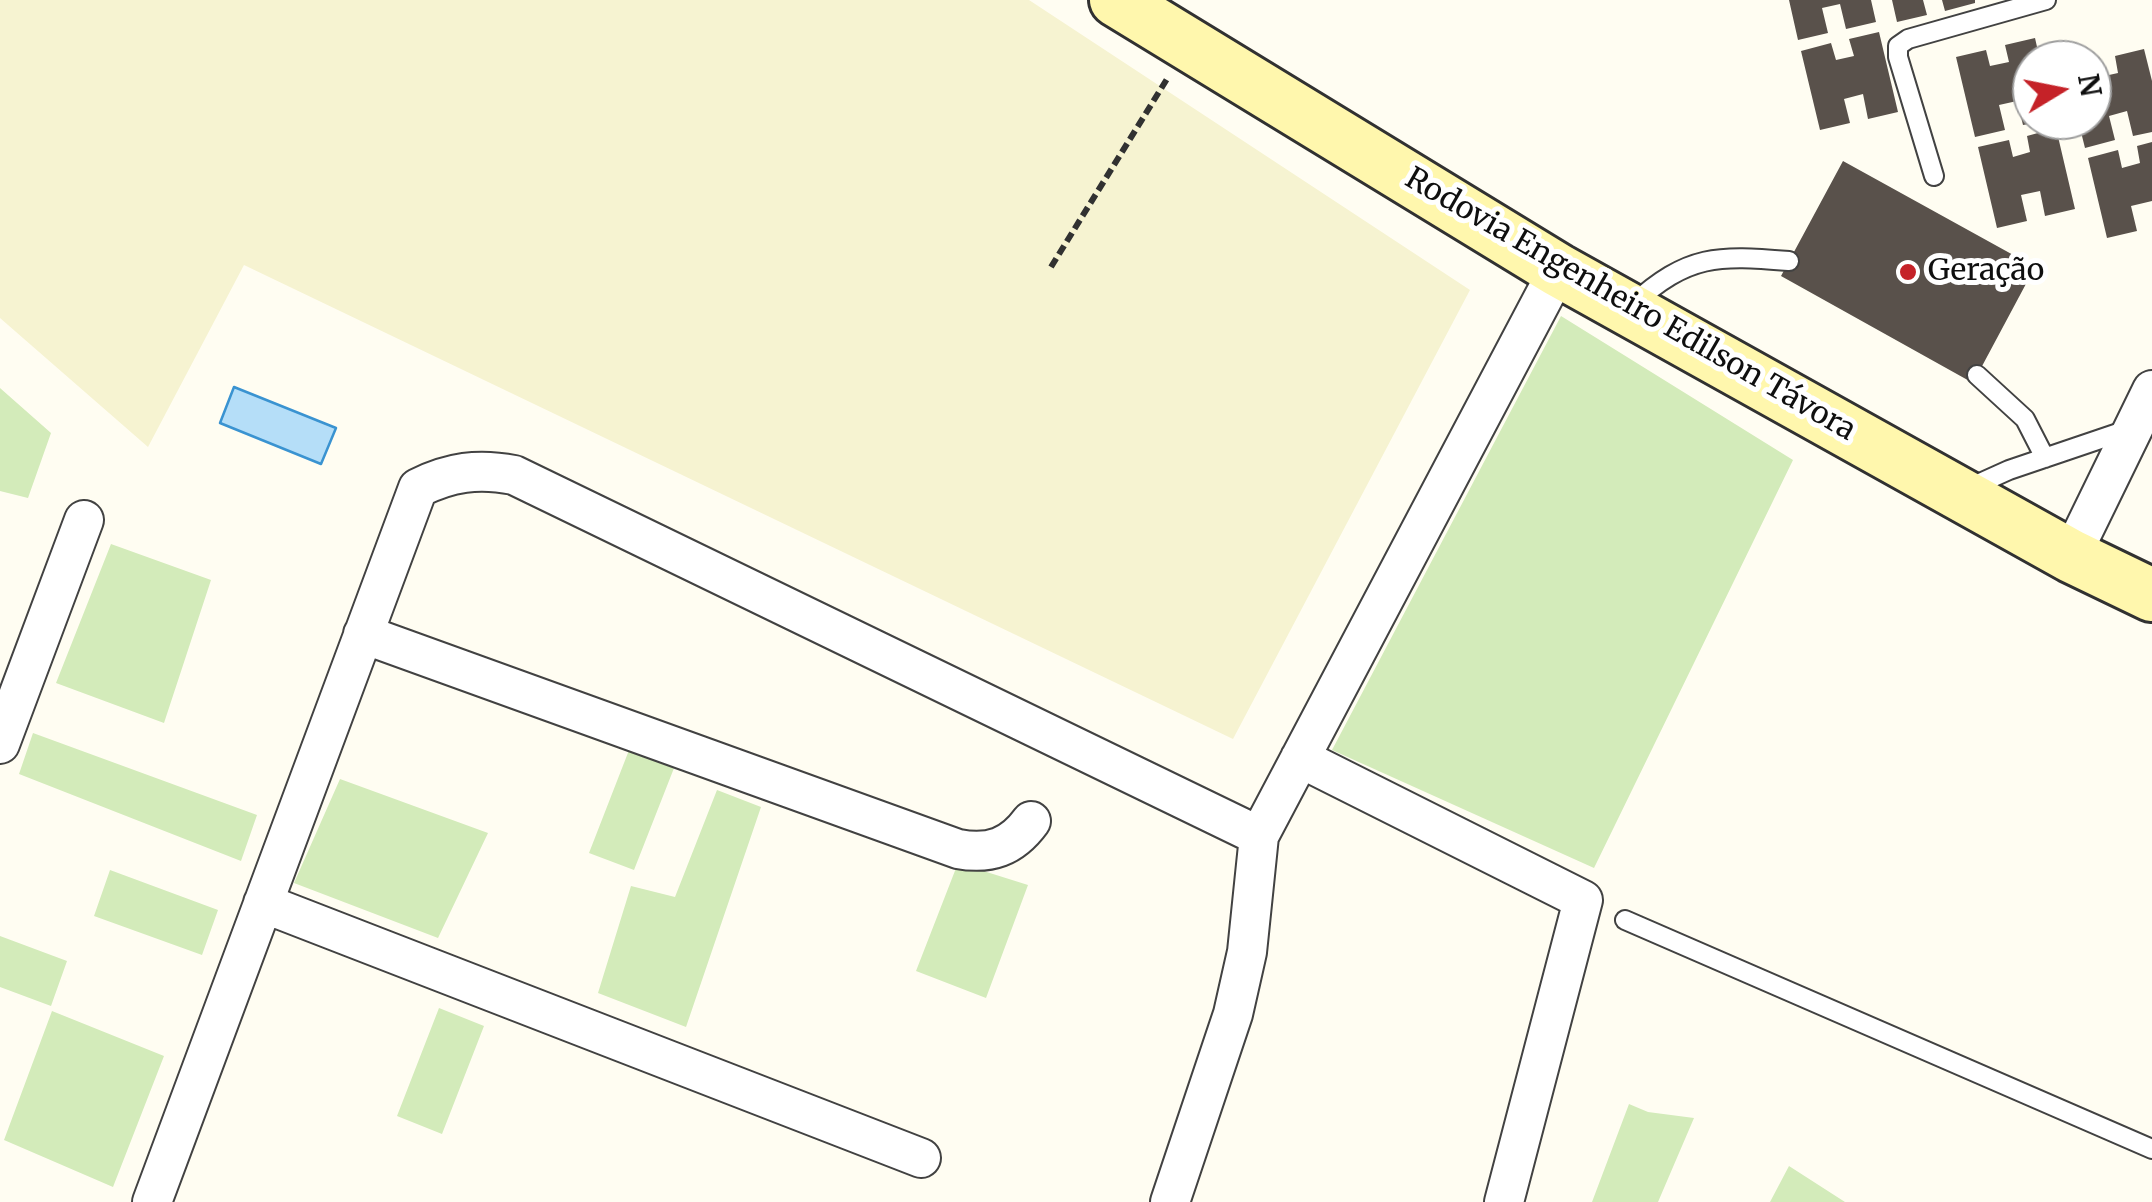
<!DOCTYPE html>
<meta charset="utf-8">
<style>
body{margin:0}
#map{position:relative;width:2152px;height:1202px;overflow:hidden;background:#fffdf2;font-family:Merriweather,serif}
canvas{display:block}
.north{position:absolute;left:2012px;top:40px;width:100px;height:100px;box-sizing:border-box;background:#fff;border:2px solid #9f9f9f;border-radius:50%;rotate:80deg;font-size:28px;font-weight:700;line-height:40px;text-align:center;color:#0f0f0f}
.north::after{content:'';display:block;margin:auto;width:35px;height:45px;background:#c52228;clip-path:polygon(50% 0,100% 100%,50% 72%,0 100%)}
</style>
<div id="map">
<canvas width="2152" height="1202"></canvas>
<div class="north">N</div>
</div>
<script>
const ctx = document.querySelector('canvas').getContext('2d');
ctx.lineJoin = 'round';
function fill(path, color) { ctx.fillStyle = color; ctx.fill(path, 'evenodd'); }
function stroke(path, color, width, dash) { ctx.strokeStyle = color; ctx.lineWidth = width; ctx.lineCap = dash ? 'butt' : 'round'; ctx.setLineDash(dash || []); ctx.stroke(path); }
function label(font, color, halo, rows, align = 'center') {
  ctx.font = font + ' Merriweather,serif'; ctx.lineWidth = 10; ctx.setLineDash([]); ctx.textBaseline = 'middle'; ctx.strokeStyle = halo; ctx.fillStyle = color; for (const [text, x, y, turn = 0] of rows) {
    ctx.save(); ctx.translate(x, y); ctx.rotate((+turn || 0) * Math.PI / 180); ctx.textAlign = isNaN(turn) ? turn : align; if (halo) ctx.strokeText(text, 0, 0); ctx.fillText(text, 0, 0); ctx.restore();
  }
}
const farmland = new Path2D(`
 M0,0h1029l441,290 -237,449 -989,-474 -96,182 -148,-129z`);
const green = new Path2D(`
 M1561,316l232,144 -199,408 -262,-118z
 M0,388l51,45 -23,65 -28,-7z
 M111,544l100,36 -47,143 -108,-40z
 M33,733l224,82 -16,46 -222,-87z
 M631,745l45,18 -42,107 -45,-17z
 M340,779l148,54 -50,105 -144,-55z
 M717,790l44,17 -75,220 -88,-34 33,-107 44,11z
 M958,863l70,22 -42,113 -70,-27z
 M110,870l108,40 -16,45 -108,-39z
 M0,936l67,25 -16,45 -51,-19z
 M439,1008l45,18 -42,108 -45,-18z
 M52,1011l112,45 -51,131 -109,-47z
 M1629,1104l19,8 46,6 -36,84h-66z
 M1789,1166l56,36h-75z`);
const water = new Path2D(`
 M234,387l102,41 -15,36 -101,-41z`);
const building = new Path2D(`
 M1789,0h82l5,22 -30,7 -6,-25 -18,4 6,25 -30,7z
 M1892,0h31l4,15 -30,7z
 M1942,0h33v3l-30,8z
 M1879,32l19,80 -30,7 -5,-25 -19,5 6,24 -30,7 -19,-79 30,-8 5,17 18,-4 -5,-17z
 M2035,38l5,22h-8v60l8,2 -17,3 -6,-24 -18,4 6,25 -30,7 -19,-80 30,-7 4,16 19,-4 -4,-17z
 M2144,49l8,32v51l-19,4 -6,-25 -18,5 6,24 -30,8 -7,-28h14v-59l4,-1 4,17 18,-4 -3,-17z
 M2056,128l19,81 -30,7 -5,-25 -19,4 6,26 -30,7 -19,-81 31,-7 4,17 17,-5 -3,-16z
 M2152,142v59l-21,5 6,25 -30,7 -19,-80 30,-8 4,18 18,-5 -3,-17z
 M1843,161l192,106 -62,116 -192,-107z`);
const path = new Path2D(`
 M1051,267l116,-188`);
const service = new Path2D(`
 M1934,176l-36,-119v-11l10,-7 138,-39
 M1632,305c56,-51 86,-50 157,-44
 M1977,375l48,44 20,39
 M1969,488l40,-18 118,-40
 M1625,920l527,229`);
const minor = new Path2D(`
 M2071,556l81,-166
 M363,634l595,215c32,6 54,-2 73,-28
 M0,744l84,-224
 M1300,758l283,142 -79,302
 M263,903l658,255
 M152,1202l266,-714c32,-16 60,-20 96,-13l745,361
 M1170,1202l63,-188 14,-62 12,-116 299,-566`);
const secondary = new Path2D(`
 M1116,0l442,270 513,286 81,39`);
const markers = [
 [1908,272,10,"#c52228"]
];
const poiNames = [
 ["Geração",1928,272]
];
const streetNames = [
 ["Rodovia Engenheiro Edilson Távora",1630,305,30]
];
fill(farmland, '#f6f3d1');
fill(green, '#d3ebba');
fill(water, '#b5def8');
stroke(water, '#3a93d1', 2.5);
fill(building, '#59514b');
stroke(service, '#424242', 22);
stroke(minor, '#424242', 42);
stroke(secondary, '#313131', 58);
stroke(path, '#313131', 6, [10, 5]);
stroke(service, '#fff', 18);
stroke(minor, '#fff', 38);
stroke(secondary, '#fff7ad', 52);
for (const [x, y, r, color] of markers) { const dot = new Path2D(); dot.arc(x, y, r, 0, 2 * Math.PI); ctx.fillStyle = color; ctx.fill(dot); stroke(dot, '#fff', 4); }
label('30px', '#0f0f0f', '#fff', poiNames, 'left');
label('30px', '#0f0f0f', '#fff', streetNames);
</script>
